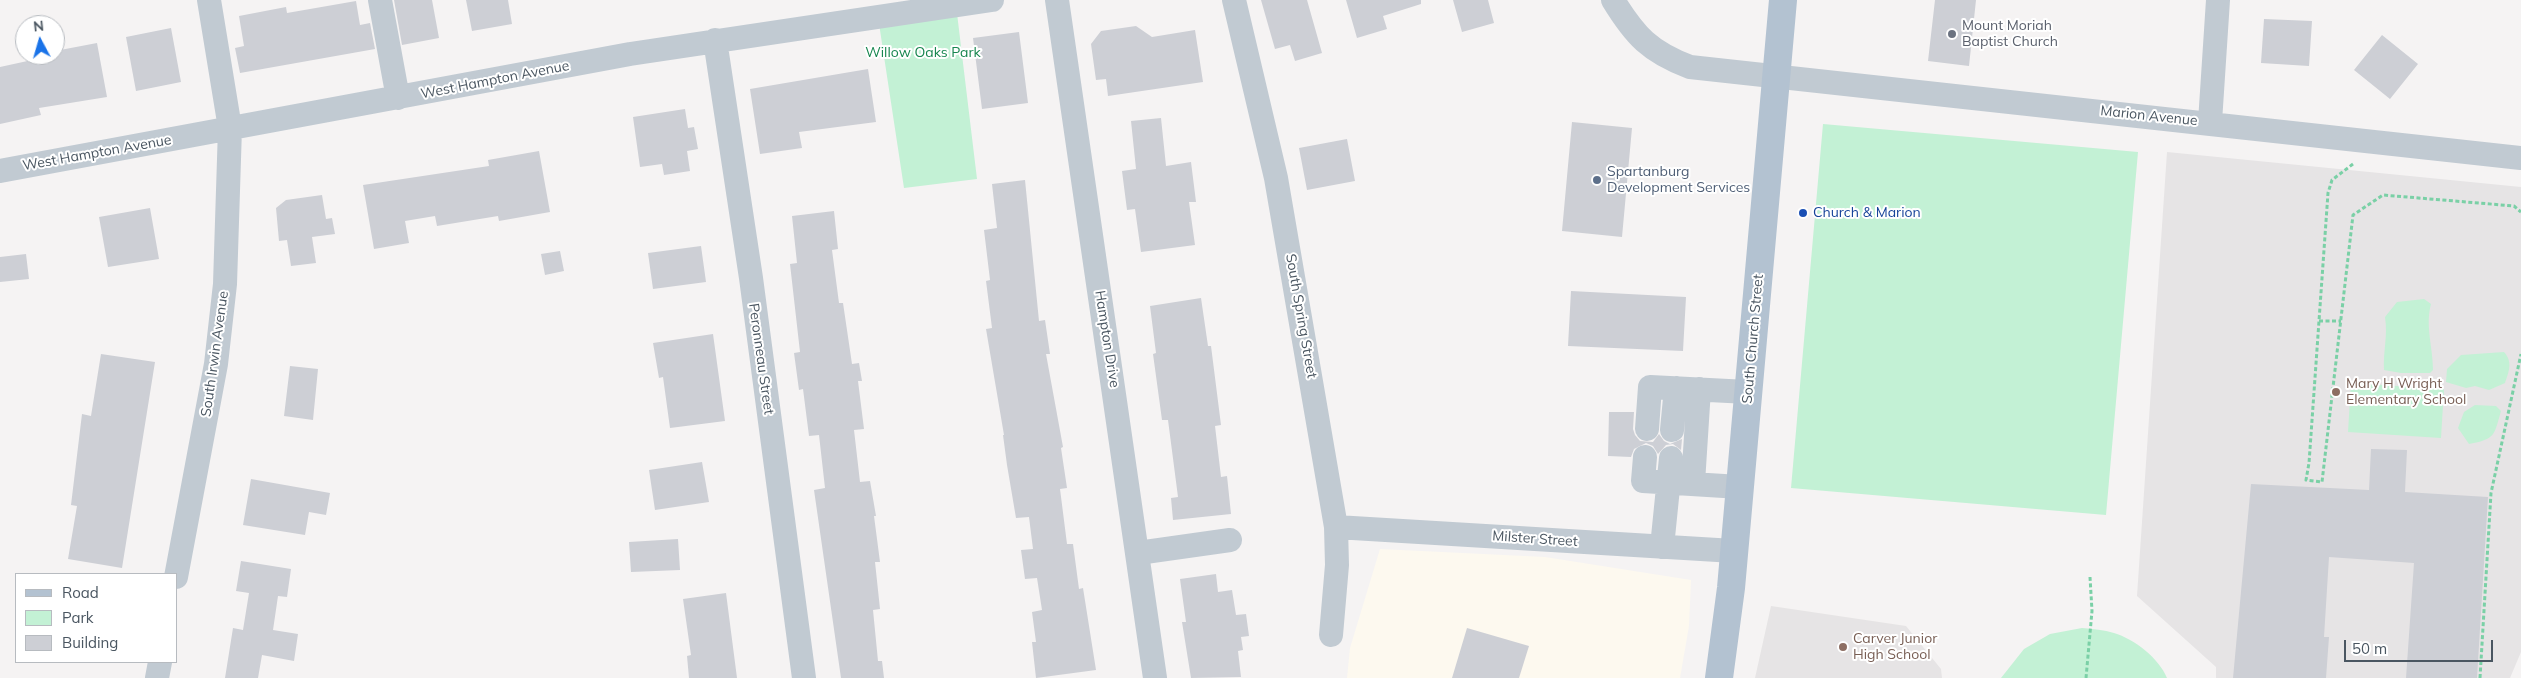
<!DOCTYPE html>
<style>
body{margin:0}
#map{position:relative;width:2521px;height:678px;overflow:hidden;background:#f5f3f3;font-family:Mulish,sans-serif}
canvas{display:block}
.legend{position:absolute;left:15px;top:573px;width:162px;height:90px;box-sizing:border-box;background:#fff;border:1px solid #b7bbc0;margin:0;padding:6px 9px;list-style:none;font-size:15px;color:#4a5661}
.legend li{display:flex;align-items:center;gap:10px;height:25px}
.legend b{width:25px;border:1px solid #b7bbc0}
.north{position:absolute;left:15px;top:15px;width:50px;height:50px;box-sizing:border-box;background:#fff;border:1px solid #b7bbc0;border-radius:50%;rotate:354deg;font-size:14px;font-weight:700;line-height:20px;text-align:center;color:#4a5661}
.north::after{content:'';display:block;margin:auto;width:18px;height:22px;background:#1a73e8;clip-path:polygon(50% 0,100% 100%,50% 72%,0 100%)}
.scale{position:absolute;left:2344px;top:640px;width:149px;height:22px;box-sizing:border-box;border:2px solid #4a5661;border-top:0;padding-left:6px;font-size:15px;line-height:18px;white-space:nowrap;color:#4a5661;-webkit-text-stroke:4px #fff;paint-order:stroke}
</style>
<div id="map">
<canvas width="2521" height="678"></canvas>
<ul class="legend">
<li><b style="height:6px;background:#b3c2d1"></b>Road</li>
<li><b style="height:14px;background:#c3f1d5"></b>Park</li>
<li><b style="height:14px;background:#cdcfd5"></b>Building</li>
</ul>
<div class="north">N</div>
<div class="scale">50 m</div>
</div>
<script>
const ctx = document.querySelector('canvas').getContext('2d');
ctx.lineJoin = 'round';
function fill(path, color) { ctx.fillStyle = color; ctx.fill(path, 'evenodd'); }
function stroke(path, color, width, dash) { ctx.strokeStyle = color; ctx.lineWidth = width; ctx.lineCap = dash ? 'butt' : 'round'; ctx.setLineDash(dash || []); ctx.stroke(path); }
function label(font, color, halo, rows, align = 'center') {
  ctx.font = font + ' Mulish,sans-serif'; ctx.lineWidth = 4; ctx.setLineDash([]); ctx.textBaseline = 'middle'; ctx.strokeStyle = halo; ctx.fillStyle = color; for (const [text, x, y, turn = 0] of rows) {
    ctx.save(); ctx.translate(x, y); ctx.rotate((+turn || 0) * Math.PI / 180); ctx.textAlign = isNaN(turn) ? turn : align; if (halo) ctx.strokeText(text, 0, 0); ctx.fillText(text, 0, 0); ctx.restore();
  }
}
const commercial = new Path2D(`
 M1380,549l165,8 146,23 -2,46 -9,52h-333l3,-30z`);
const education = new Path2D(`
 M2167,152l354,35v465l-11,26h-294v-11l-79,-71z
 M1771,606l135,20 35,43 1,9h-187z`);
const green = new Path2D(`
 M956,5l21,174 -73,9 -26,-171z
 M1823,124l315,28 -32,363 -315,-27z
 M2424,299l7,5c-6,22 2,43 2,66l-3,3h-29l-17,-3c-1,-19 4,-34 1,-53l12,-15z
 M2504,352c9,10 5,19 1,31l-16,7 -14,-4 -9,2 -20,-6 1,-13 14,-14z
 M2351,383l93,6 -3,49 -93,-6z
 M2475,405l21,1 5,5c-7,24 -5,28 -32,33l-11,-16 6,-16z
 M2082,628c11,1 22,2 32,5 20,6 45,25 53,45h-166l23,-29 26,-15z`);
const building = new Path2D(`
 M394,0h38l7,38 -37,7z
 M466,0h42l4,24 -40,7z
 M1261,0h46l15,53 -27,8 -5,-16 -15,4z
 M1346,0h75v4l-38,12 4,13 -30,9z
 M1453,0h35l6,23 -32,9z
 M1935,0h41l-7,66 -41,-5z
 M356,1l4,24 10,-2 5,26 -135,24 -5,-25 9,-2 -5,-30 47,-9 1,6z
 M2264,19l48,2 -3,45 -48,-3z
 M1136,26l16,11 43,-7 8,52 -95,14 -2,-17 -10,1 -5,-36 10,-13z
 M171,28l10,54 -45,9 -10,-54z
 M1019,32l9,71 -46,6 -9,-71z
 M2382,35l36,29 -28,35 -36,-29z
 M97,43l10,54 -68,11 2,7 -41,9v-57l55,-12v-4z
 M868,69l8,53 -77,10 3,16 -42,6 -10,-65z
 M685,109l3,19 6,-1 4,22 -11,2 3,20 -26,4 -2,-11 -22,3 -7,-50z
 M1161,118l5,48 25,-4 5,40h-7l6,43 -54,7 -6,-43 -8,1 -5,-39 14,-2 -5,-48z
 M1572,122l60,6 -10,109 -60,-6z
 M1347,139l8,42 -48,9 -8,-42z
 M539,151l11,61 -51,9 -1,-5 -61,10 -2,-10 -30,5 4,22 -35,6 -11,-64 126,-19 -1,-6z
 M1025,180l14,141 6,-1 5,34h-4l17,93 -2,1 6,40 -7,1 7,55h6l6,45 4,-1 13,82 -60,8 -4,-36h4l-4,-30 10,-2 -5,-32 -12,1 -4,-29 12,-1 -4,-32 -13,1 -9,-53 -4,-30h1l-18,-106 6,-1 -6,-47 4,-1 -6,-50 13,-2 -5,-44z
 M322,195l4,24 6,-1 3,16 -23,3 4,26 -25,3 -4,-26 -8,1 -3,-33 10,-8z
 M150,208l9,51 -51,8 -9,-50z
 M834,211l4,38 -6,1 7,53h4l9,61 7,-1 3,18h-4l6,48 -10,1 6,52 10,-1 6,35h-2l6,46h-5l5,47 -7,1 5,51h4l2,17h-43l-27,-188 11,-2 -6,-53 -10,1 -6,-47 -4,1 -5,-37 6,-1 -10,-88 7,-1 -5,-47z
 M701,246l5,36 -53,7 -5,-36z
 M560,251l4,20 -19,4 -4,-21z
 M26,254l3,25 -29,3v-25z
 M1571,291l115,6 -3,54 -115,-5z
 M1201,298l7,48h3l10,79 -6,1 6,51 6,-1 4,38 -58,6 -2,-22 7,-1 -10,-77h-6l-9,-66 3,-1 -6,-47z
 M713,334l12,87 -55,7 -7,-51 -4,1 -6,-35z
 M101,354l54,8 -33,206 -54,-9 9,-53 -6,-1 11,-91 9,2z
 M290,366l28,3 -5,51 -29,-4z
 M1609,412h25l-1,17 2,6 5,6 13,1 6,-8 5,7 6,3 12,-5 -1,11 -8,-6 -7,1 -8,9 -5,-8 -7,-3 -12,6 -3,8 -23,-1z
 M2371,449l36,1 -2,42 83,5 -11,181h-71l8,-115 -85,-6 -5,80h5l-3,41h-93l18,-194 118,6z
 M702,462l7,40 -54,8 -6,-40z
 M251,479l79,14 -4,22 -17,-3 -4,23 -62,-10z
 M678,539l2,31 -49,2 -2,-30z
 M241,561l50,8 -4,28 -9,-1 -5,34 25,4 -4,27 -32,-6 -4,23h-33l8,-50 10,2 6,-37 -13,-2z
 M1216,574l2,18 14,-2 4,25 10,-1 3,22 -8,1 2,13 -5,1 3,26 -50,1 -9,-56h4l-6,-43z
 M726,593l11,85h-48l-2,-22 4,-1 -8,-56z
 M1467,628l62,18 -10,32h-67z`);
const path = new Path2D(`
 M2353,164l-21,16 -4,13 -19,270 -3,17 16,2 31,-267 30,-20 131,11 7,6
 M2319,321h22
 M2086,678l6,-67 -2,-34
 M2480,678l11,-185 30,-139`);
const minor = new Path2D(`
 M380,0l18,98
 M1057,0l98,678
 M1234,0l42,178 60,349 1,38 -6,70
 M1613,0c22,36 37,52 77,67l831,91
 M715,40l36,238 53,400
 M2210,122l8,-122
 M0,171l630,-117 362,-54
 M1647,429l3,-42 98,5
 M1672,430l4,-42
 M1645,457l-2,24 97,6
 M1693,483l6,-94
 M1336,527l398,24
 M1662,547l9,-89
 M1138,553l92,-13
 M176,577l40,-213 9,-80 5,-156 -21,-128
 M157,678l3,-16`);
const major = new Path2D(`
 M1719,678l12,-90 52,-588`);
const markers = [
 [1952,34,5,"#6b7280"],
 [1597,180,5,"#5c6f8a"],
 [1803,213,5,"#1a4fb4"],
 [2336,392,5,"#8d6e63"],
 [1843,647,5,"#8d6e63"]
];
const worshipNames = [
 ["Mount Moriah",1962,26],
 ["Baptist Church",1962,42]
];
const parkNames = [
 ["Willow Oaks Park",923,53]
];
const streetNames = [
 ["West Hampton Avenue",495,80,-11],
 ["Marion Avenue",2149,116,6],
 ["West Hampton Avenue",97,153,-10],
 ["South Spring Street",1301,316,80],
 ["Hampton Drive",1107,339,81],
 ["South Church Street",1753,339,-85],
 ["South Irwin Avenue",215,354,-82],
 ["Peronneau Street",761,359,82],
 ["Milster Street",1535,539,4]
];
const serviceNames = [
 ["Spartanburg",1607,172],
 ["Development Services",1607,188]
];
const transitNames = [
 ["Church & Marion",1813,213]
];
const educationNames = [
 ["Mary H Wright",2346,384],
 ["Elementary School",2346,400],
 ["Carver Junior",1853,639],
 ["High School",1853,655]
];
fill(commercial, '#fdf9ef');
fill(education, '#e6e4e5');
fill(green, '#c3f1d5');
fill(building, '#cdcfd5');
stroke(path, '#7ad0a6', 3, [4, 2.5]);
stroke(minor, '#c1cad2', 24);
stroke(major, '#b3c2d1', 28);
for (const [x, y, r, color] of markers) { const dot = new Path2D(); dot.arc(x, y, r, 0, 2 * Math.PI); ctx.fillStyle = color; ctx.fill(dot); stroke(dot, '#fff', 2); }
label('14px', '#5b616d', '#fff', worshipNames, 'left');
label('14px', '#17864f', '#fff', parkNames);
label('14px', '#4a5661', '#fff', streetNames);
label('14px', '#4e5e75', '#fff', serviceNames, 'left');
label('14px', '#164399', '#fff', transitNames, 'left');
label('14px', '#785e54', '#fff', educationNames, 'left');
</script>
